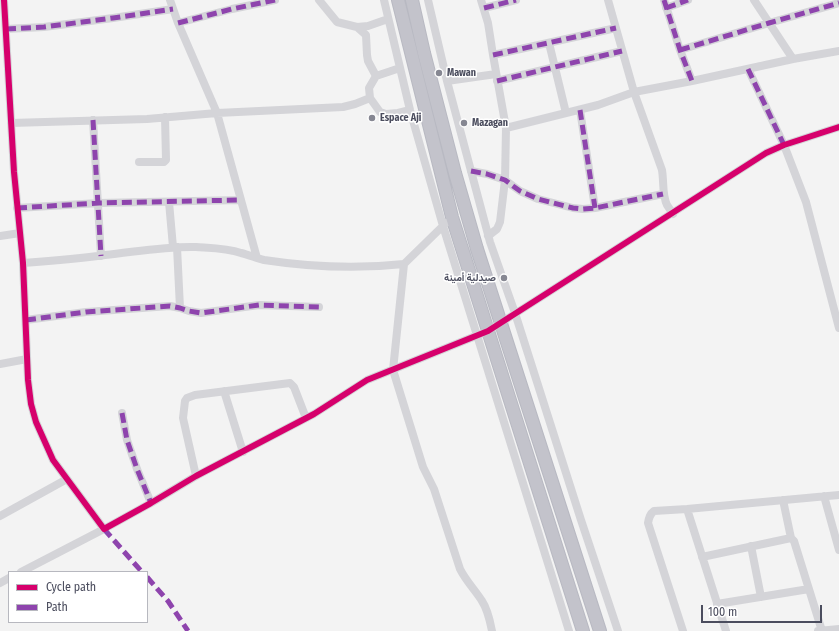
<!DOCTYPE html>
<meta charset="utf-8">
<style>
body{margin:0}
#map{position:relative;width:839px;height:631px;overflow:hidden;background:#f3f3f3;font-family:"Fira Sans Condensed",sans-serif}
canvas{display:block}
.legend{position:absolute;left:8px;top:571px;width:140px;height:52px;box-sizing:border-box;background:#fff;border:1px solid #b7b8bf;margin:0;padding:5px 7px;list-style:none;font-size:12px;color:#4b4d5e}
.legend li{display:flex;align-items:center;gap:8px;height:20px}
.legend b{width:20px;border:1px solid #b7b8bf}
.scale{position:absolute;left:701px;top:605px;width:121px;height:18px;box-sizing:border-box;border:2px solid #4b4d5e;border-top:0;padding-left:5px;font-size:12px;line-height:14px;white-space:nowrap;color:#4b4d5e;-webkit-text-stroke:3px #fff;paint-order:stroke}
</style>
<div id="map">
<canvas width="839" height="631"></canvas>
<ul class="legend">
<li><b style="height:5px;background:#d6006c"></b>Cycle path</li>
<li><b style="height:5px;background:#8e44ad"></b>Path</li>
</ul>
<div class="scale">100 m</div>
</div>
<script>
const ctx = document.querySelector('canvas').getContext('2d');
ctx.lineJoin = 'round';
function stroke(path, color, width, dash) { ctx.strokeStyle = color; ctx.lineWidth = width; ctx.lineCap = dash ? 'butt' : 'round'; ctx.setLineDash(dash || []); ctx.stroke(path); }
function label(font, color, halo, rows, align = 'center') {
  ctx.font = font + ' "Fira Sans Condensed",Vazirmatn,sans-serif'; ctx.lineWidth = 3; ctx.setLineDash([]); ctx.textBaseline = 'middle'; ctx.strokeStyle = halo; ctx.fillStyle = color; for (const [text, x, y, turn = 0] of rows) {
    ctx.save(); ctx.translate(x, y); ctx.rotate((+turn || 0) * Math.PI / 180); ctx.textAlign = isNaN(turn) ? turn : align; if (halo) ctx.strokeText(text, 0, 0); ctx.fillText(text, 0, 0); ctx.restore();
  }
}
const minor = new Path2D(`
 M4,0l10,172 9,91 5,117 3,24 5,18 17,38 51,69 47,-26 45,-27 118,-62 53,-34 121,-49 278,-178 18,-8 55,-18
 M170,0l8,23 39,90 40,145
 M319,0l18,22 20,5 11,-1 20,-7
 M384,0l26,110 33,116 126,405
 M428,0l19,81 43,161 25,71 66,207 37,111
 M481,0l7,23 5,32 13,73 -1,52 -5,42 -3,7 -9,7
 M608,0l26,92 28,78c2,12 0,25 5,35 2,3 4,6 6,9
 M664,0l16,50 12,31
 M754,0l39,59
 M484,8l32,-8
 M666,8l22,-8
 M178,23l54,-14 43,-9
 M357,27l9,8 1,20 1,6 8,15
 M6,29l38,-2 69,-9 60,-9
 M549,43l17,70
 M680,50l89,-27 70,-20
 M493,55l123,-27
 M400,68l-24,8 -7,12 1,10 10,14 6,2 12,-1 12,-3
 M748,69l36,76 22,57 33,126
 M447,81l49,-7
 M497,81l58,-14 67,-16
 M580,110l15,98
 M93,120l8,136
 M11,123l136,-4 70,-6 126,-6 12,-3 15,-6
 M506,128l92,-23 36,-13 58,-11 101,-22 46,-8
 M139,162h25l2,-2 -1,-43
 M471,171l16,3 18,6 8,6 7,5 18,8 35,9 10,1 12,-1 68,-14
 M169,202l4,45
 M17,208l82,-5 142,-3
 M446,223l-42,41 -11,106 30,97 11,22 26,80c6,12 15,21 22,32 6,9 8,20 10,30
 M0,236l20,-3
 M177,247l3,61
 M23,263c28,-2 55,-4 82,-8 30,-3 60,-9 91,-8 14,1 31,1 45,6 8,2 15,5 23,7 46,7 94,9 140,4
 M26,320l60,-8 84,-6 10,2 9,3 12,2 58,-8 60,2
 M0,364l27,-5
 M224,391l19,61
 M122,413l5,27 10,29 14,34
 M196,476l-13,-58 2,-17 2,-3 8,-3 95,-12 4,4 12,31
 M824,496l15,54
 M783,500l8,38 3,3 28,90
 M687,509l39,122
 M0,516l67,-37
 M751,546l10,51
 M702,557l89,-19
 M21,572l83,-43
 M0,583l9,-5
 M717,604l92,-15
 M683,631l-35,-108c1,-6 2,-9 6,-12l33,-2 152,-14
 M818,631l21,-2`);
const highway = new Path2D(`
 M398,0l54,217 131,414
 M412,0l12,53 31,120 22,76 123,382`);
const quiet = new Path2D(`
 M664,0l16,50 12,31
 M484,8l32,-8
 M666,8l22,-8
 M178,23l54,-14 43,-9
 M6,29l38,-2 69,-9 60,-9
 M680,50l89,-27 70,-20
 M493,55l123,-27
 M748,69l36,76
 M497,81l58,-14 67,-16
 M580,110l15,98
 M93,120l8,136
 M471,171l16,3 18,6 8,6 7,5 18,8 35,9 10,1 12,-1 68,-14
 M17,208l82,-5 142,-3
 M26,320l60,-8 84,-6 10,2 9,3 12,2 58,-8 60,2
 M122,413l5,27 10,29 14,34
 M104,529l38,43
 M147,577l21,24 20,30`);
const cycleway = new Path2D(`
 M4,0l10,172 9,91 5,117 3,24 5,18 17,38 51,69 47,-26 45,-27 118,-62 53,-34 121,-49 278,-178 18,-8 55,-18`);
const markers = [
 [439,73,4,"#868792"],
 [372,118,4,"#868792"],
 [464,123,4,"#868792"],
 [504,278,4,"#868792"]
];
const poiNames = [
 ["Mawan",447,73],
 ["Espace Aji",380,118],
 ["Mazagan",472,123],
 ["صيدلية أمينة",496,278,"right"]
];
stroke(highway, '#b8b9c2', 14);
stroke(minor, '#d4d4d8', 8);
stroke(highway, '#c3c3cb', 12);
stroke(quiet, '#8e44ad', 5, [10, 5]);
stroke(cycleway, '#d6006c', 6);
for (const [x, y, r, color] of markers) { const dot = new Path2D(); dot.arc(x, y, r, 0, 2 * Math.PI); ctx.fillStyle = color; ctx.fill(dot); stroke(dot, '#fff', 1.5); }
label('bold 10px', '#4b4d5e', '#fff', poiNames, 'left');
</script>
